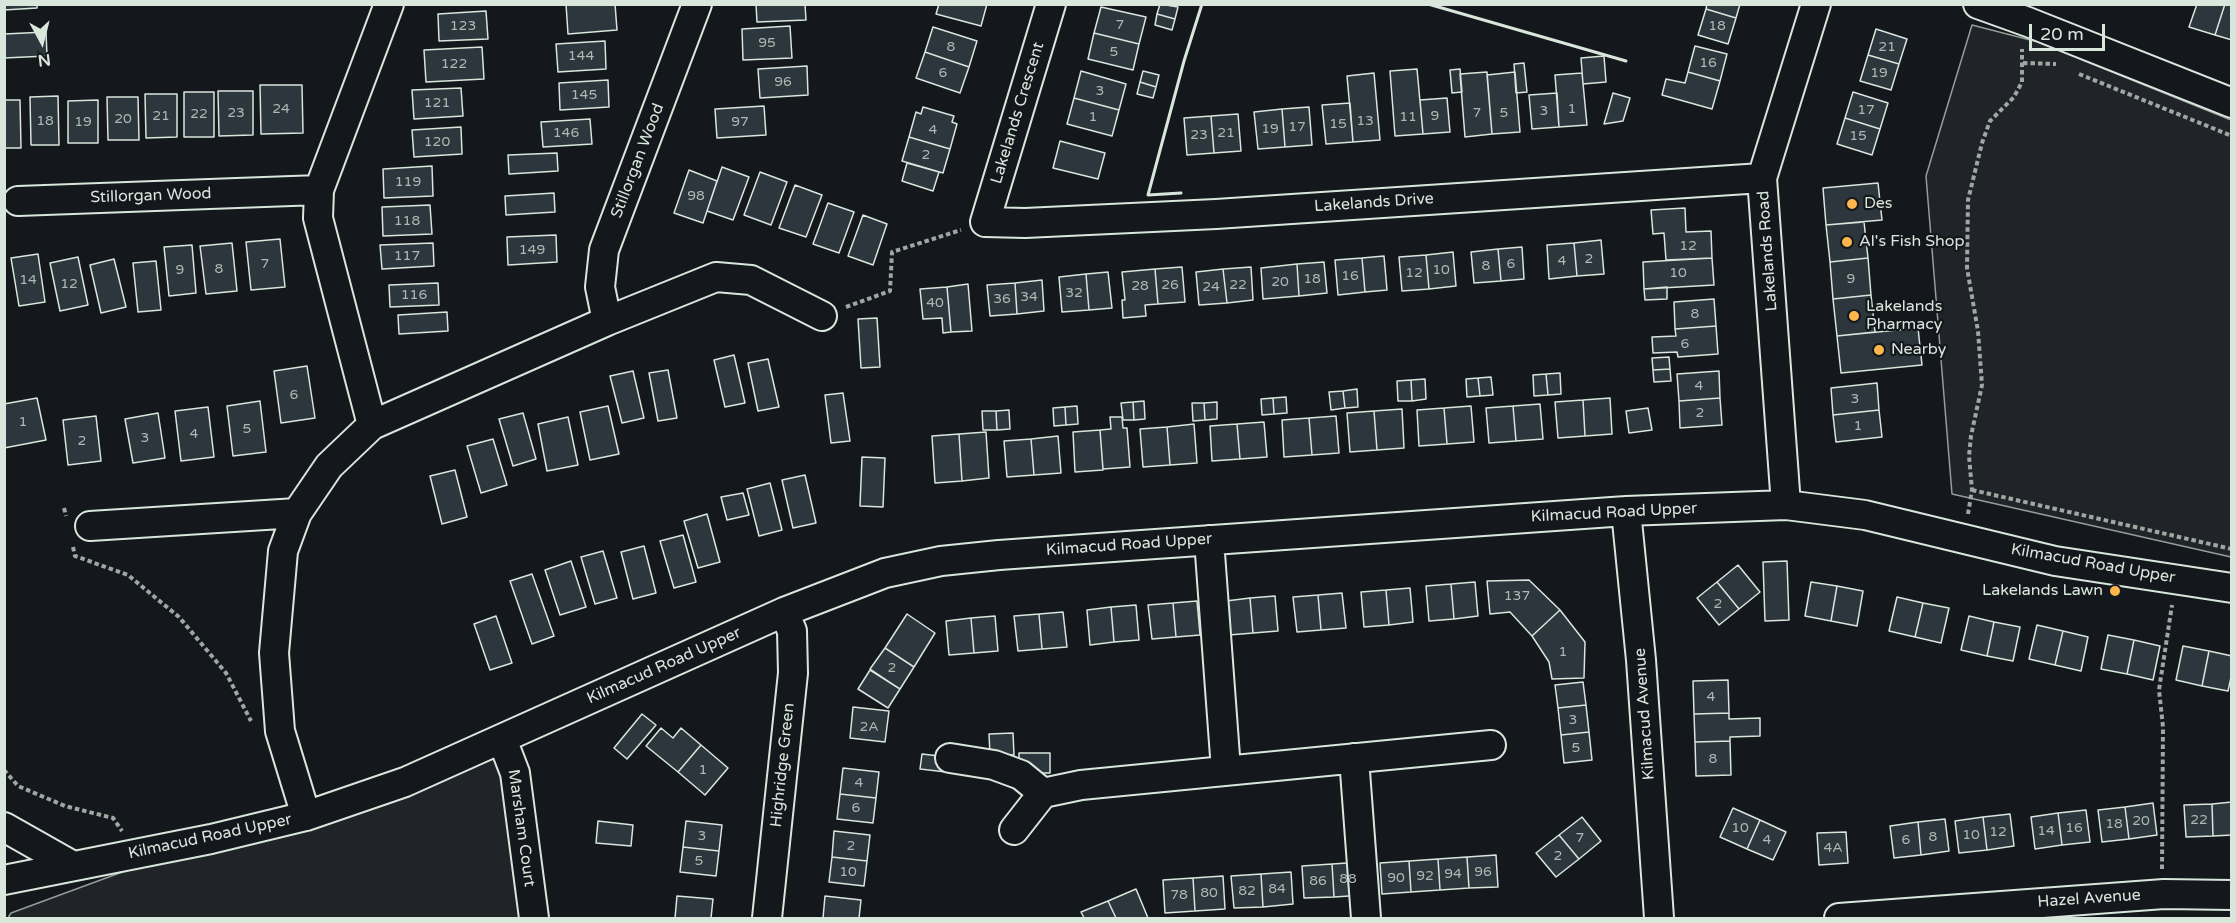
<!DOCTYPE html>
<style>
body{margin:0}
#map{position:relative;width:2236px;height:923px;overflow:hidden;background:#14181c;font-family:"Varela Round",sans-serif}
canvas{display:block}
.frame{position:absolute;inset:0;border:6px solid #d8e6dc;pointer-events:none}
.north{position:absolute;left:12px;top:12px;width:60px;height:60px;-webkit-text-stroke:4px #14181c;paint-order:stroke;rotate:173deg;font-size:16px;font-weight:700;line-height:24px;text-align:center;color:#d8e6dc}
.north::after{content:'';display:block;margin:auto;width:21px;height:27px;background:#d8e6dc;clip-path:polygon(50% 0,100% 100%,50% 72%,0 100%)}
.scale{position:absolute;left:2029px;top:24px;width:76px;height:27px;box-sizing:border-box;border:3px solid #d8e6dc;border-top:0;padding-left:8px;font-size:18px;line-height:21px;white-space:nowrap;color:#d8e6dc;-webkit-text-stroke:4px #14181c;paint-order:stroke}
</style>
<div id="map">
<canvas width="2236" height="923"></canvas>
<div class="frame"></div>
<div class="north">N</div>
<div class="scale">20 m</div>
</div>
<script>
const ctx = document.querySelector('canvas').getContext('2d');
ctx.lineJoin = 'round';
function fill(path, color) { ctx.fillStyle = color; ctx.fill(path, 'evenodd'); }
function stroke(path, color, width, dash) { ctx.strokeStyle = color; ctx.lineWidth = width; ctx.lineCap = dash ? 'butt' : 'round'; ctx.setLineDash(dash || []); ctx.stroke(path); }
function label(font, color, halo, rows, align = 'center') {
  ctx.font = font + ' "Varela Round",sans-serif'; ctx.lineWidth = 4.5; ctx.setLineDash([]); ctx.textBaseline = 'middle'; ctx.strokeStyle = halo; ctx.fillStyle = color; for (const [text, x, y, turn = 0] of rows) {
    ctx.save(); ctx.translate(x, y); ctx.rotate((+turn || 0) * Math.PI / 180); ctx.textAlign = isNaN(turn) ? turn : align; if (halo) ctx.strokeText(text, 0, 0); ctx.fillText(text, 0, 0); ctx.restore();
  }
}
const green = new Path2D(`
 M1972,25l66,17 193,78v437l-279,-63 -26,-318z
 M502,739l32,179h-526l3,-5 201,-74z`);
const building = new Path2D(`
 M4,4h33v4l-33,2z
 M566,4h49l2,26 -49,4z
 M756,4h49l1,16 -49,2z
 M939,4h48l-6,22 -45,-12z
 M1160,4l18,3 -3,12 -18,-5z
 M1707,4h33l-4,14 -30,-9z
 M2197,4h28l-10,31 -26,-8z
 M2225,4h7v36l-17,-5z
 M1101,7l45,10 -7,27 -45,-11z
 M1706,9l30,9 -8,26 -30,-9z
 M486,11l2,28 -49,2 -1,-27z
 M1157,14l18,5 -3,11 -17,-5z
 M790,26l2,32 -49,2 -1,-31z
 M933,27l44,14 -8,26 -44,-15z
 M1876,29l31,10 -8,25 -31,-9z
 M46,32l1,24 -43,2v-24z
 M1094,33l45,11 -6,26 -45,-11z
 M605,41l1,28 -48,3 -2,-28z
 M1695,46l32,8 -7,27 -32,-9z
 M482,47l2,32 -58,3 -2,-32z
 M925,52l44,15 -9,26 -44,-15z
 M1868,55l31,9 -8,26 -31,-9z
 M1604,56l2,26 -23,2 -2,-26z
 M1524,63l3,29 -11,1 -2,-29z
 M807,66l1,29 -48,3 -2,-29z
 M1417,69l6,65 -28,2 -5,-65z
 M1460,69l2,23 -10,1 -2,-23z
 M1081,71l45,13 -7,26 -45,-12z
 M1143,71l16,4 -3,12 -16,-5z
 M1487,72l5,62 -27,3 -5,-63z
 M1515,72l5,60 -28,2 -5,-59z
 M1688,72l32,9 -8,28 -50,-14 4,-16 19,4z
 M1374,73l6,67 -27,2 -6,-66z
 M1582,73l5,52 -28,2 -4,-52z
 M608,80l1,27 -49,3 -1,-27z
 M1140,82l16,5 -3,11 -16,-4z
 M260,85h42l1,48 -42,1z
 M461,88l2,28 -49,3 -2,-29z
 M218,91h35v44l-34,1z
 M184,92h30v45h-30z
 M1853,92l35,11 -8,26 -35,-11z
 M1557,93l2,34 -27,2 -3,-34z
 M1613,93l17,5 -7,23 -19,3z
 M145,94h32v43l-31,1z
 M58,96l1,49h-28l-1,-48z
 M107,97h31l1,43h-31z
 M1074,98l45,12 -7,26 -45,-12z
 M1447,98l3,34 -27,2 -3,-34z
 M4,100h16l1,48h-17z
 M98,100v43h-30v-42z
 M1350,103l3,39 -27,2 -4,-39z
 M764,106l2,29 -49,3 -2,-29z
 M923,107l31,9 -2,6 5,2 -7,25 -41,-12 7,-25 5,2z
 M1309,107l3,38 -27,2 -3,-38z
 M1282,109l3,38 -27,2 -4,-37z
 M1238,114l3,37 -27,2 -3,-37z
 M1211,116l3,37 -27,2 -3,-37z
 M1845,118l35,11 -8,26 -35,-11z
 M590,119l2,25 -49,3 -2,-25z
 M461,127l1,27 -48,3 -2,-27z
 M909,137l41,12 -7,24 -41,-12z
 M1060,141l45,12 -7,26 -45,-11z
 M557,153l1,18 -49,3 -1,-19z
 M907,163l32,9 -6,19 -31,-10z
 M432,166l1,30 -49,2 -1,-29z
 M722,167l27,10 -16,43 -26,-9z
 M689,170l28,11 -14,42 -29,-10z
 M760,172l27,10 -16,43 -27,-10z
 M1878,183l4,37 -56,5 -3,-37z
 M795,185l27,10 -16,42 -27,-9z
 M554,193l1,19 -49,3 -1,-19z
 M828,203l26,9 -15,41 -26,-9z
 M430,205l2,29 -49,2 -1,-29z
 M1685,208l1,24 25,-1 1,27 -46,2 -2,-27 -11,1 -2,-24z
 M863,215l24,9 -14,41 -25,-9z
 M1864,222l4,36 -38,4 -4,-37z
 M556,235l1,27 -49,3 -1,-28z
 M280,239l5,48 -34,3 -5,-48z
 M1601,240l3,34 -27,2 -3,-33z
 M232,243l5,48 -31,3 -6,-48z
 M433,243l1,23 -52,3 -2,-24z
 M1574,243l3,33 -28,3 -2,-34z
 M192,245l4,48 -27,3 -5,-49z
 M1522,247l2,32 -23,2 -3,-32z
 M1498,249l3,32 -27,2 -3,-31z
 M1453,252l3,34 -27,3 -3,-34z
 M38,254l7,48 -26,4 -8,-48z
 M1426,255l3,34 -27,2 -3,-34z
 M1384,256l3,34 -22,2 -3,-34z
 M78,257l10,48 -28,6 -10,-48z
 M1362,258l3,34 -27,3 -3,-35z
 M1712,258l2,27 -70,4 -1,-27z
 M1868,258l3,37 -38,4 -3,-37z
 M114,259l12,48 -25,6 -11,-48z
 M156,261l5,49 -23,2 -5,-49z
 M1324,262l3,31 -28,3 -2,-32z
 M1297,264l2,32 -36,3 -2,-31z
 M1182,267l3,35 -27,2 -3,-35z
 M1251,267l2,33 -26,3 -4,-34z
 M1155,269l3,35 -13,1 1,11 -23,2 -1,-18h3l-3,-28z
 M1223,269l4,34 -28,2 -3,-33z
 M1108,272l4,36 -23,2 -3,-36z
 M1086,274l3,36 -27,2 -3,-35z
 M1042,280l2,31 -27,3 -2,-31z
 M438,283l1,22 -49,2 -1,-22z
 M1015,283l2,31 -27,2 -3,-31z
 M968,284l4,47 -21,1 -4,-45z
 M947,287l4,45 -8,1 -1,-15 -19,1 -3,-30z
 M1667,287v12l-22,1 -1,-11z
 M1871,295l4,37 -38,4 -4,-37z
 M1714,299l2,27 -41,3 -1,-27z
 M447,312l1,19 -49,3 -1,-19z
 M877,318l3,49 -19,1 -3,-49z
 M1716,326l2,28 -40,3 -1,-5 -24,1 -1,-16 24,-1 -1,-7z
 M1918,328l4,37 -81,8 -4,-37z
 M734,355l11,48 -20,4 -11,-47z
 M1669,357l1,12 -17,1 -1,-12z
 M768,359l11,48 -21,4 -10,-48z
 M307,366l8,52 -34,5 -7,-52z
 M1670,369l1,12 -17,1 -1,-12z
 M668,370l9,48 -19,3 -9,-48z
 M633,371l11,47 -22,5 -12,-47z
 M1719,371l1,27 -41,3 -2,-27z
 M1560,373l1,21 -13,1 -2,-21z
 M1546,374l2,21 -14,1 -1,-21z
 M1491,377l2,18 -13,1 -2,-18z
 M1478,378l2,18 -13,1 -1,-18z
 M1425,379l1,20 -14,2 -1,-21z
 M1411,380l1,21h-14l-1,-20z
 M1877,383l2,27 -46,5 -2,-27z
 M1357,389l1,18 -13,1 -2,-17z
 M1343,391l2,17 -14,2 -2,-18z
 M843,393l7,48 -19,2 -6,-48z
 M1286,397l1,16 -13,1 -1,-16z
 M37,398l9,42 -42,8v-44z
 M1273,398l1,16 -12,1 -1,-16z
 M1610,398l2,36 -27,2 -2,-36z
 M1720,398l2,27 -42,3 -1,-27z
 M1583,400l2,36 -27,2 -3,-36z
 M260,401l6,51 -33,4 -6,-50z
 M1144,401l1,18 -11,1 -1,-18z
 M1133,402l1,18h-11l-2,-17z
 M1217,402v17l-12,1 -1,-17z
 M1192,403h12l1,17 -12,1z
 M1540,404l3,35 -27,2 -3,-35z
 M608,406l11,48 -29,6 -10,-48z
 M1077,406l1,18 -12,1 -1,-18z
 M1471,406l3,36 -27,2 -3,-36z
 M1513,406l3,35 -27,2 -3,-35z
 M208,407l6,50 -33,4 -6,-50z
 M1065,407l1,18 -12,1 -1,-18z
 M1444,408l3,36 -28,2 -2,-36z
 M1648,408l4,22 -23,3 -3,-22z
 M1402,409l2,39 -27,2 -3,-39z
 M1009,410l1,19 -13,1 -1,-19z
 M1879,410l3,27 -46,5 -3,-27z
 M982,411h14l1,19h-14z
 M1374,411l3,39 -27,2 -3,-39z
 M158,413l7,45 -32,5 -8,-44z
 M523,413l13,46 -23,7 -14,-47z
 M96,416l5,45 -33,4 -5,-45z
 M1336,416l3,37 -27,2 -3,-37z
 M568,417l10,48 -31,6 -9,-47z
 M1110,417h12l1,11h4l3,39 -27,2 -3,-39 11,-1z
 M1309,418l3,37 -28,2 -2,-37z
 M1264,422l3,35 -27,2 -3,-35z
 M1194,424l3,39 -27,2 -3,-38z
 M1237,424l3,35 -28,2 -2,-35z
 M1167,427l3,38 -27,2 -3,-38z
 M1100,430l3,40 -28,2 -2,-40z
 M986,432l3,46 -27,3 -3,-47z
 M959,434l3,47 -27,2 -3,-47z
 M1058,436l3,37 -27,2 -3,-36z
 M493,439l14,46 -26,8 -14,-47z
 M1031,439l3,36 -27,2 -3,-36z
 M862,457l23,1 -2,49 -23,-1z
 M455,470l12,47 -25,7 -12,-48z
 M805,475l11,48 -23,5 -11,-48z
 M770,483l12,47 -23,6 -12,-47z
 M743,493l6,22 -22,5 -6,-23z
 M707,514l13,48 -22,6 -14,-47z
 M683,535l13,47 -22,6 -14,-47z
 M644,546l12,47 -23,6 -12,-47z
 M603,551l14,47 -22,6 -14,-47z
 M571,561l15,46 -26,8 -15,-45z
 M1787,561l2,59 -24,1 -2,-59z
 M1738,565l22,27 -21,17 -22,-27z
 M532,574l22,62 -22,8 -22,-63z
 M1529,580l31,30 -28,26 -22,-24 -20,2 -3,-33z
 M1475,582l3,34 -24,3 -3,-35z
 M1717,582l22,27 -20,16 -22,-27z
 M1811,582l26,4 -6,35 -26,-5z
 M1451,584l3,35 -25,2 -3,-35z
 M1837,586l26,5 -6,35 -26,-5z
 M1410,588l3,34 -24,3 -3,-35z
 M1386,590l3,35 -25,2 -3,-35z
 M1342,593l4,35 -25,2 -3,-35z
 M1318,595l3,35 -24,2 -4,-35z
 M1275,596l3,35 -25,2 -3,-35z
 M1897,597l26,6 -8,34 -26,-6z
 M1250,598l3,35 -24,2 -3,-34z
 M1197,601l3,34 -24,2 -3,-34z
 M1173,603l3,34 -24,2 -4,-34z
 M1923,603l26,5 -8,35 -26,-6z
 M1136,605l3,35 -25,2 -3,-35z
 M1111,607l3,35 -24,3 -3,-35z
 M1560,610l25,32 -1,36 -32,1 -3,-17 -17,-26z
 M1063,612l4,35 -25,2 -3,-35z
 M907,614l28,19 -21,34 -29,-19z
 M1039,614l3,35 -24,2 -4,-35z
 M496,616l16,47 -22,7 -16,-46z
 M995,616l3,35 -24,2 -3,-35z
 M1969,616l25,6 -7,34 -26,-6z
 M971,618l3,35 -25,2 -3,-34z
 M1994,622l26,5 -7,34 -26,-5z
 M2037,625l26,6 -8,34 -26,-6z
 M2063,631l25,6 -7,34 -26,-6z
 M2108,635l26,5 -7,34 -26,-5z
 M2134,640l26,6 -7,34 -26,-6z
 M2183,646l26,5 -7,35 -26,-6z
 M885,648l29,19 -14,22 -30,-20z
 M2209,651l23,5v17l-4,18 -26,-5z
 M870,670l30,19 -12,19 -30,-19z
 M1728,680l1,33 -35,1 -1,-33z
 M1583,682l3,23 -28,3 -3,-23z
 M1586,705l3,27 -28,3 -3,-27z
 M853,707l36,4 -4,31 -35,-4z
 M1729,713v6l31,-1v18l-30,1v4l-35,1 -1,-28z
 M642,714l14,11 -29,34 -13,-11z
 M661,728l12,10 8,-10 20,17 -23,27 -32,-26z
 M1589,732l3,28 -28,3 -3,-28z
 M1013,733l1,22h-24l-1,-21z
 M1730,741l1,34 -35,1 -1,-34z
 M701,745l27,23 -23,27 -27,-23z
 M1019,753h31v20h-15l-16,-9z
 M922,754l26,3 -2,15 -26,-3z
 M843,768l36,4 -3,26 -36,-4z
 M840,794l36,4 -3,25 -36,-4z
 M2232,802v33l-19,1 -1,-32z
 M2153,803l4,32 -28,4 -4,-32z
 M2212,804l1,32 -27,1 -2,-32z
 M2125,807l4,32 -27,3 -4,-32z
 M1733,808l27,12 -13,29 -27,-12z
 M2086,810l4,32 -28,3 -4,-32z
 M2058,813l4,32 -27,4 -4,-32z
 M2010,814l4,32 -27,4 -4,-33z
 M1582,817l19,24 -22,18 -20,-24z
 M1983,817l4,33 -28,3 -4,-32z
 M1945,819l4,32 -28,4 -3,-33z
 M1760,820l26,12 -13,28 -26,-11z
 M598,821l35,4 -2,21 -35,-3z
 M686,821l36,4 -3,26 -36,-4z
 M1918,822l3,33 -27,3 -4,-32z
 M834,831l36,4 -3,26 -35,-4z
 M1846,832l2,31 -29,2 -2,-32z
 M1559,835l20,24 -23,18 -20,-24z
 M683,847l36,4 -3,25 -36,-4z
 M1496,855l2,32 -29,1 -2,-31z
 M832,857l35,4 -3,25 -35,-4z
 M1467,857l2,31 -29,2 -2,-31z
 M1438,859l2,31 -29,2 -2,-31z
 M1409,861l2,31 -29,2 -2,-31z
 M1362,862l2,33 -30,2 -2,-33z
 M1332,864l2,33 -30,1 -2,-32z
 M1291,872l2,32 -30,3 -2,-33z
 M1261,874l2,33 -29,1 -3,-32z
 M1223,876l2,33 -30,2 -2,-33z
 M1193,878l2,33 -30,2 -2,-33z
 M1136,889l12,29h-32l-8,-17z
 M677,896l36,3 -2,19h-36z
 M825,896l36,4 -2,18h-36z
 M1108,901l8,17h-32l-3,-6z`);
const path = new Path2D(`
 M2023,63l33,1
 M2079,74l153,62
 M846,307l44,-16 2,-39 69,-22
 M1972,490l260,59
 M64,508l2,8
 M1968,514l4,-24 -3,-34 2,-20 11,-51 -4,-54 -11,-63 1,-68 14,-57 8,-22 24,-24 8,-15v-33
 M73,547l2,9 53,19 51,42 47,56 25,48
 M4,770l14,16 47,20 48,12 9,13
 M2162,869l1,-142 -4,-37 13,-85`);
const minor = new Path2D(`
 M697,4l-93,246 -4,37 7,34 109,-44 35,3 71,36
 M1051,4l-66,218 40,1 191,-9 546,-36
 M1978,4l50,18 204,81
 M18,201l301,-11
 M372,425l-54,-207 1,-28 70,-186
 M1786,505l-24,-327 54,-174
 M1626,511l15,149 18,258
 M90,526l207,-13
 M1209,540l17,230
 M502,739l13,34 19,145
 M950,758l44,7 27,10 22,18 38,-8 410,-40
 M1354,758l12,160
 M306,816l-26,-85 -6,-78 9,-102 14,-38 32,-47 43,-41 235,-104
 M4,827l69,39
 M1014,830l29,-37
 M4,880l207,-41 95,-23 99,-34 379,-170 101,-39 56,-12 58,-6 627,-44 160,-6 79,10 190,46 177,27
 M767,918l26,-245 -1,-42 -8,-19
 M1839,918l325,-24 68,1`);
const wall = new Path2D(`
 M1428,4l198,57
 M1181,193l-33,2 36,-134 18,-57`);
const markers = [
 [1852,204,6,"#ffb74d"],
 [1847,242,6,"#ffb74d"],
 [1854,316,6,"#ffb74d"],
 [1879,350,6,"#ffb74d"],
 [2115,591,6,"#ffb74d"]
];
const numberNames = [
 ["7",1120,25],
 ["123",463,26],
 ["18",1717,26],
 ["95",767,43],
 ["8",951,47],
 ["21",1887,47],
 ["5",1114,52],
 ["144",581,56],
 ["16",1708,63],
 ["122",454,64],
 ["6",943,73],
 ["19",1879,73],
 ["96",783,82],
 ["3",1100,91],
 ["145",584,95],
 ["121",437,103],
 ["24",281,109],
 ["1",1572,109],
 ["17",1866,110],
 ["3",1544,111],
 ["23",236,113],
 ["7",1477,113],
 ["5",1504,113],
 ["22",199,114],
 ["21",161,116],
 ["9",1435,116],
 ["1",1093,117],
 ["11",1408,117],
 ["20",123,119],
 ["18",45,121],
 ["13",1365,121],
 ["19",83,122],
 ["97",740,122],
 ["15",1338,124],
 ["17",1297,127],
 ["19",1270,129],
 ["4",933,130],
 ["146",566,133],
 ["21",1226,133],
 ["23",1199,135],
 ["15",1858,136],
 ["120",437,142],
 ["2",926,155],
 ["119",408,182],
 ["98",696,196],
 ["118",407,221],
 ["12",1688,246],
 ["149",532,250],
 ["117",407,256],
 ["2",1589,259],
 ["4",1562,261],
 ["7",265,264],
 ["6",1511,264],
 ["8",1486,266],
 ["8",219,269],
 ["9",180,270],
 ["10",1441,270],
 ["12",1414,273],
 ["10",1678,273],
 ["16",1350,276],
 ["18",1312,279],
 ["9",1851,279],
 ["14",28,280],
 ["20",1280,282],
 ["12",69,284],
 ["26",1170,285],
 ["22",1238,285],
 ["28",1140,286],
 ["24",1211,287],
 ["32",1074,293],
 ["116",414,295],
 ["34",1029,297],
 ["36",1002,299],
 ["40",935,303],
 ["8",1695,314],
 ["6",1685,344],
 ["4",1699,386],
 ["6",294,395],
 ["3",1855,399],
 ["2",1700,413],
 ["1",23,422],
 ["1",1858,426],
 ["5",247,429],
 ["4",194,434],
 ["3",145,438],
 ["2",82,441],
 ["137",1517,596],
 ["2",1718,604],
 ["1",1563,652],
 ["2",892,668],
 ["4",1711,697],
 ["3",1573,720],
 ["2A",869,727],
 ["5",1576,748],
 ["8",1713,759],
 ["1",703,770],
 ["4",859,783],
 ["6",856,808],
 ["22",2199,820],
 ["20",2141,821],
 ["18",2114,824],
 ["10",1740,828],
 ["16",2074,828],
 ["14",2046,831],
 ["12",1998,832],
 ["10",1971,835],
 ["3",702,836],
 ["8",1933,837],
 ["7",1580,838],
 ["4",1767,840],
 ["6",1906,840],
 ["2",851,846],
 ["4A",1833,848],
 ["2",1558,856],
 ["5",699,861],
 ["10",848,872],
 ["96",1483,872],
 ["94",1453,874],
 ["92",1425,876],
 ["90",1396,878],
 ["88",1348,879],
 ["86",1318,881],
 ["84",1277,889],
 ["82",1247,891],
 ["80",1209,893],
 ["78",1179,895]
];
const streetNames = [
 ["Lakelands Crescent",1018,113,-73],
 ["Stillorgan Wood",638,161,-69],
 ["Stillorgan Wood",151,196,-2],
 ["Lakelands Drive",1374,203,-4],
 ["Lakelands Road",1768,251,-94],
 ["Kilmacud Road Upper",1614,513,-3],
 ["Kilmacud Road Upper",1129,545,-4],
 ["Kilmacud Road Upper",2093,564,10],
 ["Kilmacud Road Upper",664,666,-24],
 ["Kilmacud Avenue",1645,714,-94],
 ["Highridge Green",783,765,-84],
 ["Marsham Court",521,828,82],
 ["Kilmacud Road Upper",210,837,-12],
 ["Hazel Avenue",2089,899,-4]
];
const poiNames = [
 ["Des",1864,204],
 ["Al's Fish Shop",1859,242],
 ["Lakelands",1866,307],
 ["Pharmacy",1866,325],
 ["Nearby",1891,350],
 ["Lakelands Lawn",2103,591,"right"]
];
fill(green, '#202428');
stroke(green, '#939e99', 1.5);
fill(building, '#2c363c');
stroke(building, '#d8e6dc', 1.5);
stroke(minor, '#d8e6dc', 32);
stroke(path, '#9da8a2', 4, [4.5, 3]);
stroke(minor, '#14181c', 28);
stroke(wall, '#d8e6dc', 3);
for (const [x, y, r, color] of markers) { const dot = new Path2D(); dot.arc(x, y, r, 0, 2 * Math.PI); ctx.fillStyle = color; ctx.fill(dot); stroke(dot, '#14181c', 2); }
label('14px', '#adbab4', null, numberNames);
label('16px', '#d8e6dc', '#14181c', streetNames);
label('16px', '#d8e6dc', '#14181c', poiNames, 'left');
</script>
